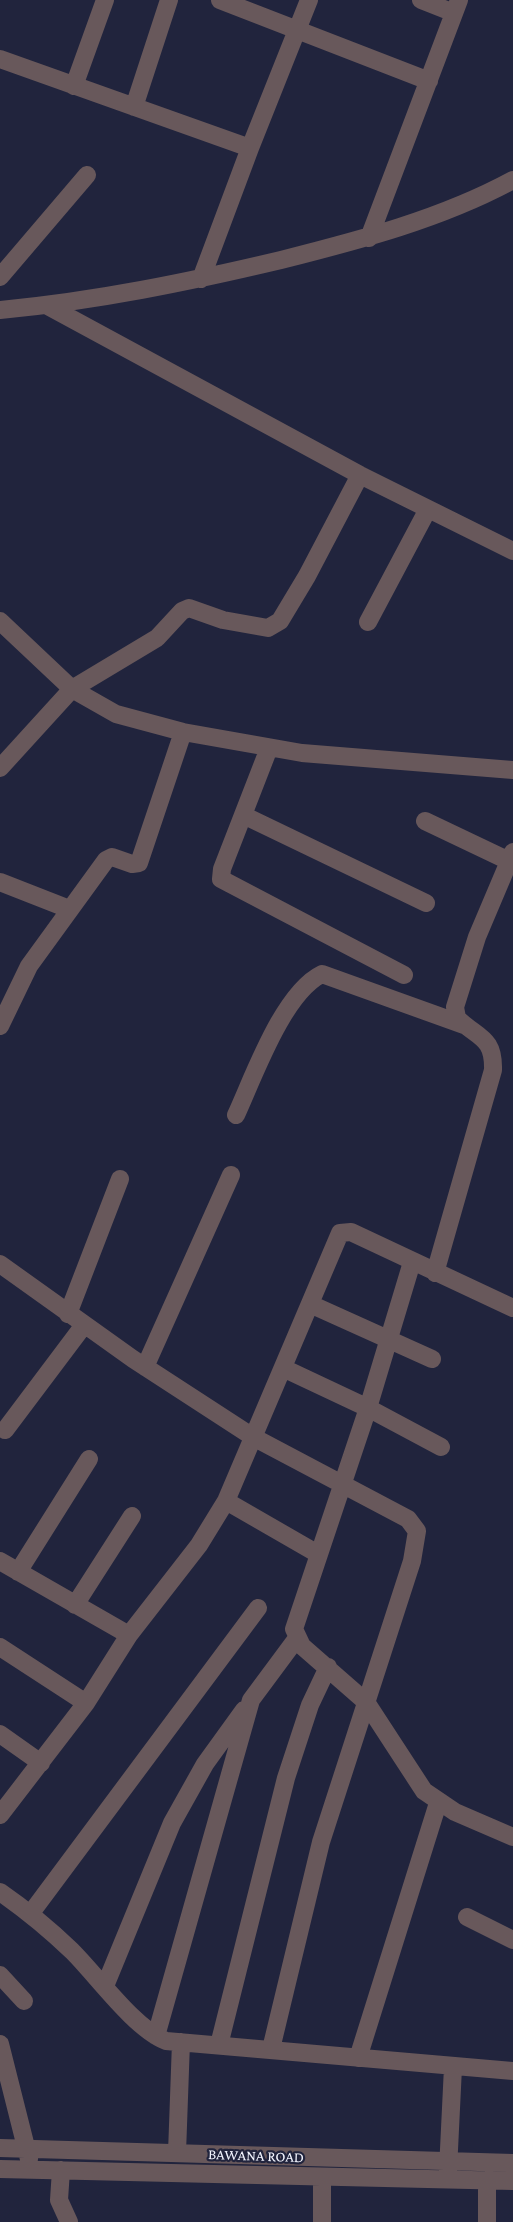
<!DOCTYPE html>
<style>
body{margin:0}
canvas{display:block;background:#21243d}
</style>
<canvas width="513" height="2222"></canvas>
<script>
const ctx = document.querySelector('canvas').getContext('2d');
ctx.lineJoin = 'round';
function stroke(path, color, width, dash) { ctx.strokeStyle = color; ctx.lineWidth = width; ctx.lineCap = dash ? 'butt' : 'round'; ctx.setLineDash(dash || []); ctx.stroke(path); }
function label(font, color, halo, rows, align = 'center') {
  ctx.font = font + ' "Crimson Pro",serif'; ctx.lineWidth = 4.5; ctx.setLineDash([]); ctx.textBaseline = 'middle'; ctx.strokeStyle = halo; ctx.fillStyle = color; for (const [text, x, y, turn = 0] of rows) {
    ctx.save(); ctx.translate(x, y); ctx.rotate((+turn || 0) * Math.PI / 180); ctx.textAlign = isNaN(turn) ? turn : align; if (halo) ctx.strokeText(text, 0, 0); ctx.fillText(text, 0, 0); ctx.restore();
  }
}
const minor = new Path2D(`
 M220,0l209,81
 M421,0l33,13
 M0,59l250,89
 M74,86l31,-86
 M134,107l35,-107
 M369,238l90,-238
 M0,277l87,-102
 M201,279l49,-131 59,-148
 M48,306l312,169 153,76
 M0,310c96,-9 188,-28 281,-50 79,-20 160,-41 232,-80
 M0,621l72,68 44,25 67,18 119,21 211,17
 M368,622l60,-113
 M269,748l-47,121 -1,10 183,96
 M0,768l72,-79 85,-51 25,-27 7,-3 34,12 45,8 12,-7 27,-45 53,-101
 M243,815l183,88
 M425,821l84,40
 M0,882l69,27
 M0,1026l29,-60 77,-106 6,-3 20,7 7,-1 44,-131
 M236,1115c18,-39 47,-122 86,-141l142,51
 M412,1262l-44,146 -74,221 8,17 64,56 58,89 31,21 58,25
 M0,1264l133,95 120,78 155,82 9,12 -5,30 -91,281 -50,207
 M435,1273l58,-203c1,-34 -16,-32 -36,-52l-2,-11 22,-70 36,-85
 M310,1304l122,55
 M68,1314l52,-135
 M145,1367l86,-192
 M283,1368l85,40 73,39
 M5,1430l79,-105
 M226,1501l92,53
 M0,1561l129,74
 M18,1572l71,-113
 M75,1605l57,-89
 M0,1647l86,56
 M0,1734l41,29
 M0,1815l86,-112 43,-68 70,-90 27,-44 114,-268 11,-1 162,76
 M0,1892c26,18 49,37 72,59 26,26 62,77 94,90l347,30
 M31,1913l227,-305
 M467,1917l46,23
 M0,1975l24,26
 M105,1986l67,-163 33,-59 39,-54
 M156,2036l95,-336 46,-62
 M0,2044l29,115
 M219,2045l67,-267 24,-73 18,-38
 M358,2058l80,-255
 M0,2148l513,15
 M177,2153l4,-111
 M0,2169l513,12
 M61,2170l-2,30 10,22
 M448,2170l5,-103
 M322,2222v-45
 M487,2222v-42`);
const streetNames = [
 ["BAWANA ROAD",256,2156,2]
];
stroke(minor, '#68585b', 18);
label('15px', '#f2f4fe', '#21243d', streetNames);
</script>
